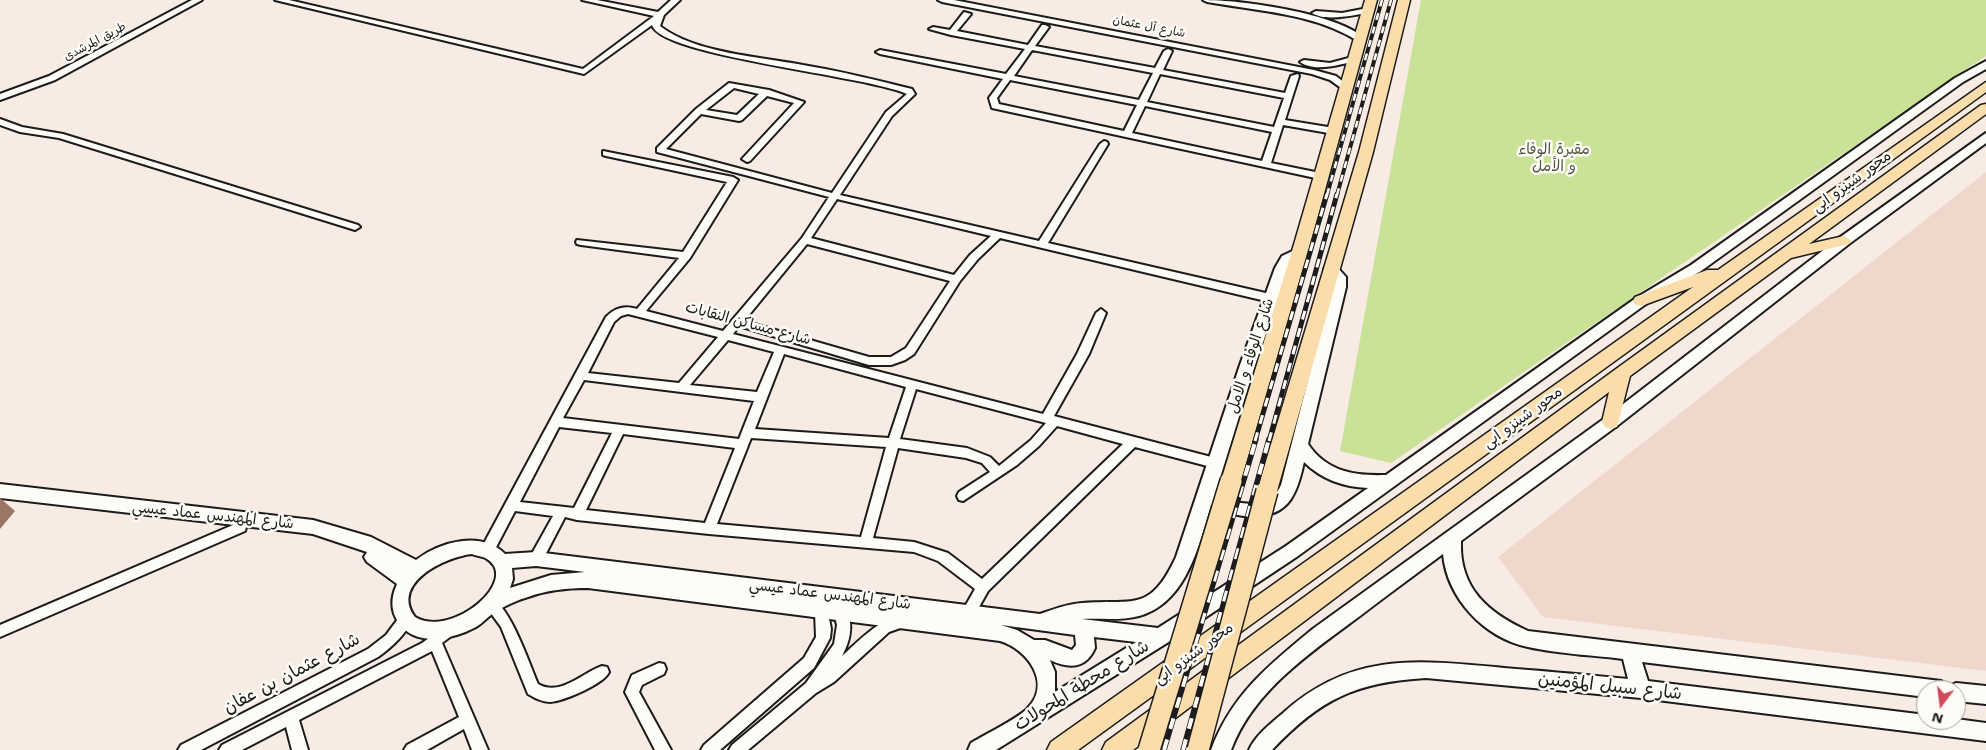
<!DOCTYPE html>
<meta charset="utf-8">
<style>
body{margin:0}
#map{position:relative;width:1986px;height:750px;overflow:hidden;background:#f7ebe3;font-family:"Shantell Sans",sans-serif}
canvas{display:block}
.north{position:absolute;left:1916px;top:680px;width:50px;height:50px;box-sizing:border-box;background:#fdfcf7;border:1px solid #a3a29f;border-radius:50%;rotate:195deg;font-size:14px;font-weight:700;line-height:20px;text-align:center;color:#1c1c1c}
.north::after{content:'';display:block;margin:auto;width:18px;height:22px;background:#d1495b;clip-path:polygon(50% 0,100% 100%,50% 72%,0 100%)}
</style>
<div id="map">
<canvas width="1986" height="750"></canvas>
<div class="north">N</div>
</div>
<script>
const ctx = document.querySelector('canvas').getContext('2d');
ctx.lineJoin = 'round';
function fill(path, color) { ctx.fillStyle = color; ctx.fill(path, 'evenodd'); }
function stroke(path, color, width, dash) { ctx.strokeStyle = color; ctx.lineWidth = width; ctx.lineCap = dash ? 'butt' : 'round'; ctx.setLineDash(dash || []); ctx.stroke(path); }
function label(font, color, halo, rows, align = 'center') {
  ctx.font = font + ' "Shantell Sans","Playpen Sans Arabic",sans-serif'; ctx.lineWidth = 5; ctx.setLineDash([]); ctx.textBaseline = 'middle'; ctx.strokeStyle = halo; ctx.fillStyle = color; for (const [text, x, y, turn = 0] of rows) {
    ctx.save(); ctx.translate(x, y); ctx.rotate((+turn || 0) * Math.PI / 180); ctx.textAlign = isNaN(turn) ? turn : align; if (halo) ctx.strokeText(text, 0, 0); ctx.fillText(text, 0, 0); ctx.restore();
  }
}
const built = new Path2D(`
 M1986,172v499l-443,-54 -45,-60z`);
const green = new Path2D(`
 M1421,0h565v56l-595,407 -51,-12z`);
const street = new Path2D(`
 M192,0h10l-147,80 -55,20v-6l49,-18z
 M275,0h14l294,69 71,-53 -72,-16h15l61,12 13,-12h9l-16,15 -4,11c34,27 101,31 143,39 37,6 73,15 109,24l3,5 -23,22 -52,79 199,46 61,-97 4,-3 3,1 1,2 -60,99 222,51 5,4 -1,2 -4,2 -270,-64 -22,21 -18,22 -46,73 -9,6 -14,5h-22l-130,-39 -6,8 310,80 34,-60 19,-41 5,-4 5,4 -17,41 -35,62 161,42 4,2 2,3 -2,3 -4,2 -80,-21 -147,144 -14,25 -5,2 -5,-2 -2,-4 13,-23 -37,-28 -24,-9 -205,-18 -132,-14 -12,-3 -24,46 -5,1 -5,-1 -2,-4 24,-43 -38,-5 -23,44 -5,1 -5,-1 -2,-4 2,-4 124,-230c9,-9 18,-12 31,-8l42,-51 -98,-13 -4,-1 -1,-2 1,-2 106,12 44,-70 -121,-26 -3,-1v-4l130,26 5,3 -48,78 -44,53 77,20 79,-93 27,-41 -172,-45v-4l39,-39 33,-26 40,7 35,12 -54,59 -3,1 -5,-3 52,-56 -27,-7 -25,24 -3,1 -38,-7 -35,35 166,44 54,-81 21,-18c-38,-18 -247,-38 -255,-69l-68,49zM734,88l25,6 -22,21 -31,-5zM837,199l154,37 -21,19 -16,20 -143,-37zM807,244l143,37 -44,67 -15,9h-22l-125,-36zM628,314l90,23 -39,46 -91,-10 26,-51 7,-6zM728,340l46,12 -17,40 -67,-7zM784,354l122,33 -17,51 -134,-9zM584,380l170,21 -15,38 -176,-21zM916,389l130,34 -15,17 -32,26 -9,-9 -23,-9 -67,-9zM1057,426l66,18 -141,135 -34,-26 -34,-11 -41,-4 25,-90 68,10 16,5 8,9 -31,20 -2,4 2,4 4,1 54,-36 22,-19zM559,427l53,6 -38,75 -54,-6zM623,434l112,14 -30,75 -119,-13zM751,438l135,9 -25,90 -144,-13z
 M938,0h16l360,70 22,6 15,12 -1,2h-6l-14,-10 -18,-6 -370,-72z
 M1203,0c38,0 135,13 162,39l-7,2c-45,-28 -100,-30 -151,-39z
 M1368,8l4,2 -1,2c-15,3 -46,10 -59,1l4,-2 26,2z
 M964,12l7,2 -14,17 71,14 14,-20h3l4,2 -14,19 120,22 9,-17 4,-2 4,2 -9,19 122,23 6,-17 7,-2 1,2 -14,44 49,8 4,3 -4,3 -51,-9 -12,38 49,10 5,3 -5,3 -328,-71 -3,-10 14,-19 -123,-25 -4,-2 4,-2 126,24 19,-25 -74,-14 -22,-6 4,-2 17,3zM1032,50l121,23 -14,27 -125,-24zM1160,74l124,24 -10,29 -127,-25zM1010,80l127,25 -13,26 -125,-27 -2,-6zM1145,106l127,26 -10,29 -130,-28z
 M1356,56l4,2 -1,2c-17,4 -44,13 -59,2l4,-2 26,3z
 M0,119l22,8 41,7 295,91 2,2 -5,3 -3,-1 -293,-91 -39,-6 -20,-7z
 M240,522l5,1 1,4 -1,4 -245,106v-12z
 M492,599c18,7 38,67 46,85 22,13 44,-11 64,-18l5,1 2,5c-5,12 -45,29 -59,30 -8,0 -15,-4 -22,-8l-27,-67 -16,-22 2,-4z
 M822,606l5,2 4,21 -1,9 -16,30 -94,82h-19l3,-5 100,-87 12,-21 -1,-25 2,-4z
 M841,607l5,2c8,16 4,32 -4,47 14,-12 44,-45 64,-38l2,4 -2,4 -17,6 -55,50 -18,11 -68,57h-19l3,-5 74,-62 28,-39 3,-19 -3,-12 2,-4z
 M406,613l5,2 2,4c-8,16 -21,28 -35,38l-177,93h-23l3,-5 187,-96 18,-14 15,-20z
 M449,624l5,2 2,4 -2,4 -12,9 46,107h-16l-8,-21 -37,21h-23l3,-5 52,-28 -27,-66 -133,69 9,30h-16l-6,-23 -44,23h-23l3,-5 200,-102z
 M659,663l5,1 2,5 -2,5 -22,11 -3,7 32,58h-16l-30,-58 7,-17z`);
const secondary = new Path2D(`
 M1986,61v8l-23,13 -262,189 -55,33 -348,252 -131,87 -171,107h-28l3,-7c15,-9 44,-23 56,-34 26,-26 0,-60 -27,-68l-412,-53c-21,0 -41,2 -60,9 -10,3 -22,8 -31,14 -8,4 -14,12 -21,16 -22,12 -60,21 -77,-4 -9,-12 -8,-26 -2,-39l-30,-22 -3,-5 3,-5 -54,-18 -313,-36v-14l313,36 58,17 45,23c24,-18 65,-30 89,-6l31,-2 504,62c14,-5 28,-10 42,-11 52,-4 68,10 94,-46l64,-192 35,-97 7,-12 19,-9 7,4 -16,11 -3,6 -34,97 -40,129c7,1 12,5 18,7 19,6 40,3 48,-16l51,-198v-9l-8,-9 2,-3h10l10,11v10l-38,157c19,28 47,32 78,31l250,-177 55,-33 264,-187zM1304,462c17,17 39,25 64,26l-82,58 -128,82 -76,-9c18,-1 39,2 57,-3 47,-13 60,-70 72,-111 23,13 62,20 80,-6 7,-11 10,-24 13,-37zM472,554c4,2 11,2 15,5 34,21 -35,80 -72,58 -25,-34 30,-60 57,-63zM536,566l49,6 -34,3 -41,13 3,-9 -1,-11zM1001,625l74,10 1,10 -4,5 -27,-10h-11l-17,-10zM1094,637l42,5 -81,50v-20l-5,-12c19,9 36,9 45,-12z
 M1986,133v10l-137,101 -232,182 -156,115c-2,47 27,72 67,90l413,50 8,5 7,-3 30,3v18l-30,-3v-11h-30v7l-284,-35 6,19 278,34v5l30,-1 30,4v18l-345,-43 -215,-20c-70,4 -106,21 -154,72h-23c6,-14 21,-26 33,-36 69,-63 136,-54 222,-46 41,3 83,7 124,11l-5,-20c-31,-4 -64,-5 -95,-12 -44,-9 -81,-49 -85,-93 -28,21 -56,41 -83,62 -49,36 -107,75 -129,134h-20c21,-56 58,-85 103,-122l291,-210 234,-180z`);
const primary = new Path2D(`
 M1365,0h12l-66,241 -70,240 -3,5 -7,3 -7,-3 -3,-5 74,-240z
 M1398,0h12l-37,152 -96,339 -3,5 -7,3 -7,-3 -3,-5 102,-339z
 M1986,82v10l-908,658h-31l4,-8 642,-455 -52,19 -6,-1 -2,-4 2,-4 72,-27h11z
 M1986,104v10l-177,130 35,-8 8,5 -3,3 -58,14 -161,118 -13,51 -6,2 -6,-2 -3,-5 7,-30 -476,358h-31l4,-8 510,-373 365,-264z`);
const railFar2 = new Path2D(`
 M1327,195l55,-195
 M1337,195l54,-195`);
const railFar1 = new Path2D(`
 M1255,441l72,-247
 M1269,441l68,-247`);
const rail = new Path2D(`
 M1164,750l92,-311
 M1183,750l86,-311`);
const primaryBridge = new Path2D(`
 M1149,750l82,-269
 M1198,750l69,-259`);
const shadedWall = new Path2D(`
 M0,498l15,13 -15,18z`);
const farStreetnames = [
 ["شارع آل عثمان",1149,27,11],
 ["طريق المرشدى",95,42,-28]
];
const parkNames = [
 ["مقبرة الوفاء",1554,150],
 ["و الأمل",1554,167]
];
const streetNames = [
 ["محور شينزو ابى",1852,182,-36],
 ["شارع مساكن النقابات",748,324,15],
 ["شارع الوفاء و الامل",1251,356,-72],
 ["محور شينزو ابى",1523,418,-36],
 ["شارع المهندس عماد عيسي",213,516,6],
 ["شارع المهندس عماد عيسي",830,595,7],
 ["محور شينزو ابى",1194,654,-36]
];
const nearStreetnames = [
 ["شارع عثمان بن عفان",292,674,-28],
 ["شارع محطة المحولات",1082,686,-32],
 ["شارع سبيل المؤمنين",1610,687,6]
];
fill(built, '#efd7cb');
fill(green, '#cae298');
stroke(street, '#1c1c1c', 4);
stroke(secondary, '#1c1c1c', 4);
stroke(primary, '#1c1c1c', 3);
fill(street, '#fdfcf7');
fill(secondary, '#fdfcf7');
fill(primary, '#faddab');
stroke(railFar2, '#1c1c1c', 4);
stroke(railFar1, '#1c1c1c', 5);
stroke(rail, '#1c1c1c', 5.5);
stroke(railFar2, '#fdfcf7', 2.5, [7]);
stroke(railFar1, '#fdfcf7', 3, [9]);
stroke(rail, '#fdfcf7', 4, [11]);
stroke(primaryBridge, '#1c1c1c', 24, []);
stroke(primaryBridge, '#faddab', 21);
fill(shadedWall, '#9b7666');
label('12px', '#1c1c1c', '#fdfcf7', farStreetnames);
label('15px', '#505741', '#fdfcf7', parkNames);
label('15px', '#1c1c1c', '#fdfcf7', streetNames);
label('18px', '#1c1c1c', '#fdfcf7', nearStreetnames);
</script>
